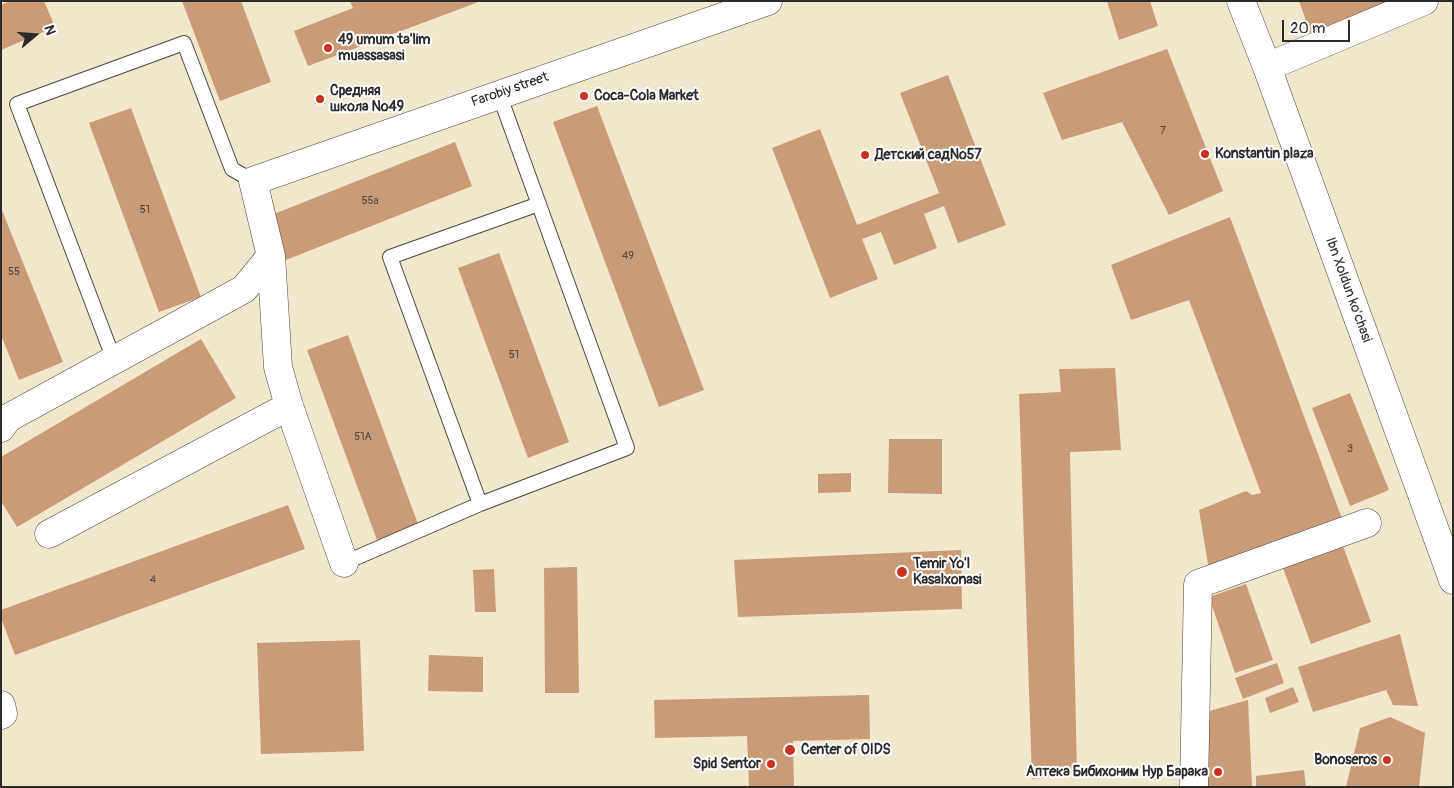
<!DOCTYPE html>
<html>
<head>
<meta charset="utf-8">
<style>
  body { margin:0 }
  #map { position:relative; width:1454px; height:788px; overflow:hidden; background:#f0e7cd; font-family:Pangolin,sans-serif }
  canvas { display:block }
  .frame { position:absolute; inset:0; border:2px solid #2b2b2b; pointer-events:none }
  .north { position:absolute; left:10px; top:10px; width:50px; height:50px; -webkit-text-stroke:4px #fff; paint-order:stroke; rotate:72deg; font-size:14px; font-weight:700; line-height:20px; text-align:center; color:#2b2b2b }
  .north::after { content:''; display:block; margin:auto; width:18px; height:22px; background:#2b2b2b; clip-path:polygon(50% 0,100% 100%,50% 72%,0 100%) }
  .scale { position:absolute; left:1282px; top:20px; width:68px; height:22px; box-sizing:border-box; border:2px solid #2b2b2b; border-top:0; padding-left:6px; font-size:15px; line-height:18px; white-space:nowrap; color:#2b2b2b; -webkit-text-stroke:4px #fff; paint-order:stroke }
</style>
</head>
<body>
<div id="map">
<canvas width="1454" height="788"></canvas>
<div class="frame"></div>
<div class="north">N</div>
<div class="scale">20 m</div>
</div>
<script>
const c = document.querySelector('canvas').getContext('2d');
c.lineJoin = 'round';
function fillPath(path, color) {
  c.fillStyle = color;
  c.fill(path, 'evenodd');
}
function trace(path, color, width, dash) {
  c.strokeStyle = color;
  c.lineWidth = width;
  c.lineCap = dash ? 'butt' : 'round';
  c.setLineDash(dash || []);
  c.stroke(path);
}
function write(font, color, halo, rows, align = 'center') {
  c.font = font + ' Pangolin,sans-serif';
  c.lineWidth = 4;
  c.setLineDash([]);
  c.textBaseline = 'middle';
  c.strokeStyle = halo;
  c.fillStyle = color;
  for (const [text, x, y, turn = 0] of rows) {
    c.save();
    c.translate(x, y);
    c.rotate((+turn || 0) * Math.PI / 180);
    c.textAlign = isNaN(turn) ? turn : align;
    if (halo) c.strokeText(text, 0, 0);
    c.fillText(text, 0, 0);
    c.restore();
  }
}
const building = new Path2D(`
  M 10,1 L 44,1 L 55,27 L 1,50 L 1,5 Z
  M 182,1 L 241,1 L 271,82 L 220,101 Z
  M 350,1 L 481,1 L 308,66 L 294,31 L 353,8 Z
  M 1107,1 L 1150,1 L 1158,26 L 1119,40 Z
  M 1299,1 L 1418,1 L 1313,40 Z
  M 1167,49 L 1223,191 L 1169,215 L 1122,122 L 1062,140 L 1043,93 Z
  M 948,75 L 1006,225 L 958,243 L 944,206 L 924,214 L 937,248 L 894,265 L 881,232 L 862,239 L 878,279 L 830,298 L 772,148 L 820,129 L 857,225 L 939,193 L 900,93 Z
  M 597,106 L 704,390 L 659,407 L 553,122 Z
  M 131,108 L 201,297 L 159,312 L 89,123 Z
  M 455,142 L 472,186 L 286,260 L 269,216 Z
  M 1,208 L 63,362 L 19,380 L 1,335 Z
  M 1230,217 L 1344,524 L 1210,576 L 1199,510 L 1246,491 L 1252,495 L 1261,493 L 1189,300 L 1131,320 L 1111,265 Z
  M 499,253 L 569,442 L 528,458 L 458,268 Z
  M 348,335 L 418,524 L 377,540 L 307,350 Z
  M 201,339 L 236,398 L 17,527 L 1,501 L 1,457 Z
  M 1115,368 L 1121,450 L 1070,452 L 1077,774 L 1032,779 L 1019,394 L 1061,392 L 1059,369 Z
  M 1350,393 L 1389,490 L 1350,506 L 1312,408 Z
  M 889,439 L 942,439 L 942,494 L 888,493 Z
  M 851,473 L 851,492 L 818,493 L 818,474 Z
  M 288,505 L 305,549 L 15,655 L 1,618 L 1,610 Z
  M 1343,546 L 1371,622 L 1311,644 L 1283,568 Z
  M 961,550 L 962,609 L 738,617 L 734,560 Z
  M 577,567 L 579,693 L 545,693 L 544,568 Z
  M 494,569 L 496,612 L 475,612 L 473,570 Z
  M 1246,584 L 1273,660 L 1235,673 L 1209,597 Z
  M 1400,634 L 1418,706 L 1393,705 L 1386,690 L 1313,712 L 1298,667 Z
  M 360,640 L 364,751 L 261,754 L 257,643 Z
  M 429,655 L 483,657 L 483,692 L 428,691 Z
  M 1277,663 L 1284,683 L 1243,699 L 1235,678 Z
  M 1293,687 L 1299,702 L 1270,713 L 1265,698 Z
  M 869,695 L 870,739 L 793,741 L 794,787 L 749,787 L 747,736 L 655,738 L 654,700 Z
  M 1248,700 L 1252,787 L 1205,787 L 1202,713 Z
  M 1390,717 L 1425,733 L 1419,787 L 1346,787 L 1360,728 Z
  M 1304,770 L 1306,787 L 1256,787 L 1256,776 Z`);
const service = new Path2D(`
  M 114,360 L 17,104 L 184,43 L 232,169 L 253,181
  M 480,504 L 390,257 L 539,204
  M 344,563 L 480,504 L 627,448 L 499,94`);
const minor = new Path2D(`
  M 1241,1 L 1267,67 L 1453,580
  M 1267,67 L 1424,1
  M 271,256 L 278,367 L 289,406 L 344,563
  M 1,428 L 8,418 L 244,289 L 271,256 L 253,181 L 768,1
  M 49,534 L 289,406
  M 1,705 L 3,714 L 1,715
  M 1194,787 L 1198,584 L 1367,523`);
const markers = [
  [328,48,5,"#c8321e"],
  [584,96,5,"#c8321e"],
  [320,99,5,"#c8321e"],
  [1205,154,5,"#c8321e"],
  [865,155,5,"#c8321e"],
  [902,572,6,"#c8321e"],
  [790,750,6,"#c8321e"],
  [1387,760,5,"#c8321e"],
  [771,764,5,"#c8321e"],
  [1218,772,5,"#c8321e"]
];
const numberNames = [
  ["7",1163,131],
  ["55а",370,201],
  ["51",145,210],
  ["49",628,256],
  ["55",14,272],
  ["51",514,355],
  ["51A",363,437],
  ["3",1350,449],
  ["4",153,580]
];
const poiNames = [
  ["49 umum ta'lim",338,40],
  ["muassasasi",338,56],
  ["Средняя",330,91],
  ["школа №49",330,107],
  ["Coca-Cola Market",594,96],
  ["Konstantin plaza",1215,154],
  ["Детский сад№57",875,155],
  ["Temir Yo'l",913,564],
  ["Kasalxonasi",913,580],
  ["Center of OIDS",801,750],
  ["Bonoseros",1377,760,"right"],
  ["Spid Sentor",761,764,"right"],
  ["Аптека Бибихоним Нур Барака",1208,772,"right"]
];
const streetNames = [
  ["Farobiy street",510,90,-19],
  ["Ibn Xoldun ko'chasi",1348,290,70]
];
fillPath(building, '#ca9b77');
trace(service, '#494743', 16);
trace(minor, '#494743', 29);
trace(service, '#fff', 14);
trace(minor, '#fff', 28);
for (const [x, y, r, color] of markers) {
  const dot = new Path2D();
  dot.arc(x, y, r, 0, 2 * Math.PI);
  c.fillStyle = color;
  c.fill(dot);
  trace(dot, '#fff', 2);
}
write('11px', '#53473e', null, numberNames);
write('bold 14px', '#2b2b2b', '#fff', poiNames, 'left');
write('14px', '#2b2b2b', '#fff', streetNames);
</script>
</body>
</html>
